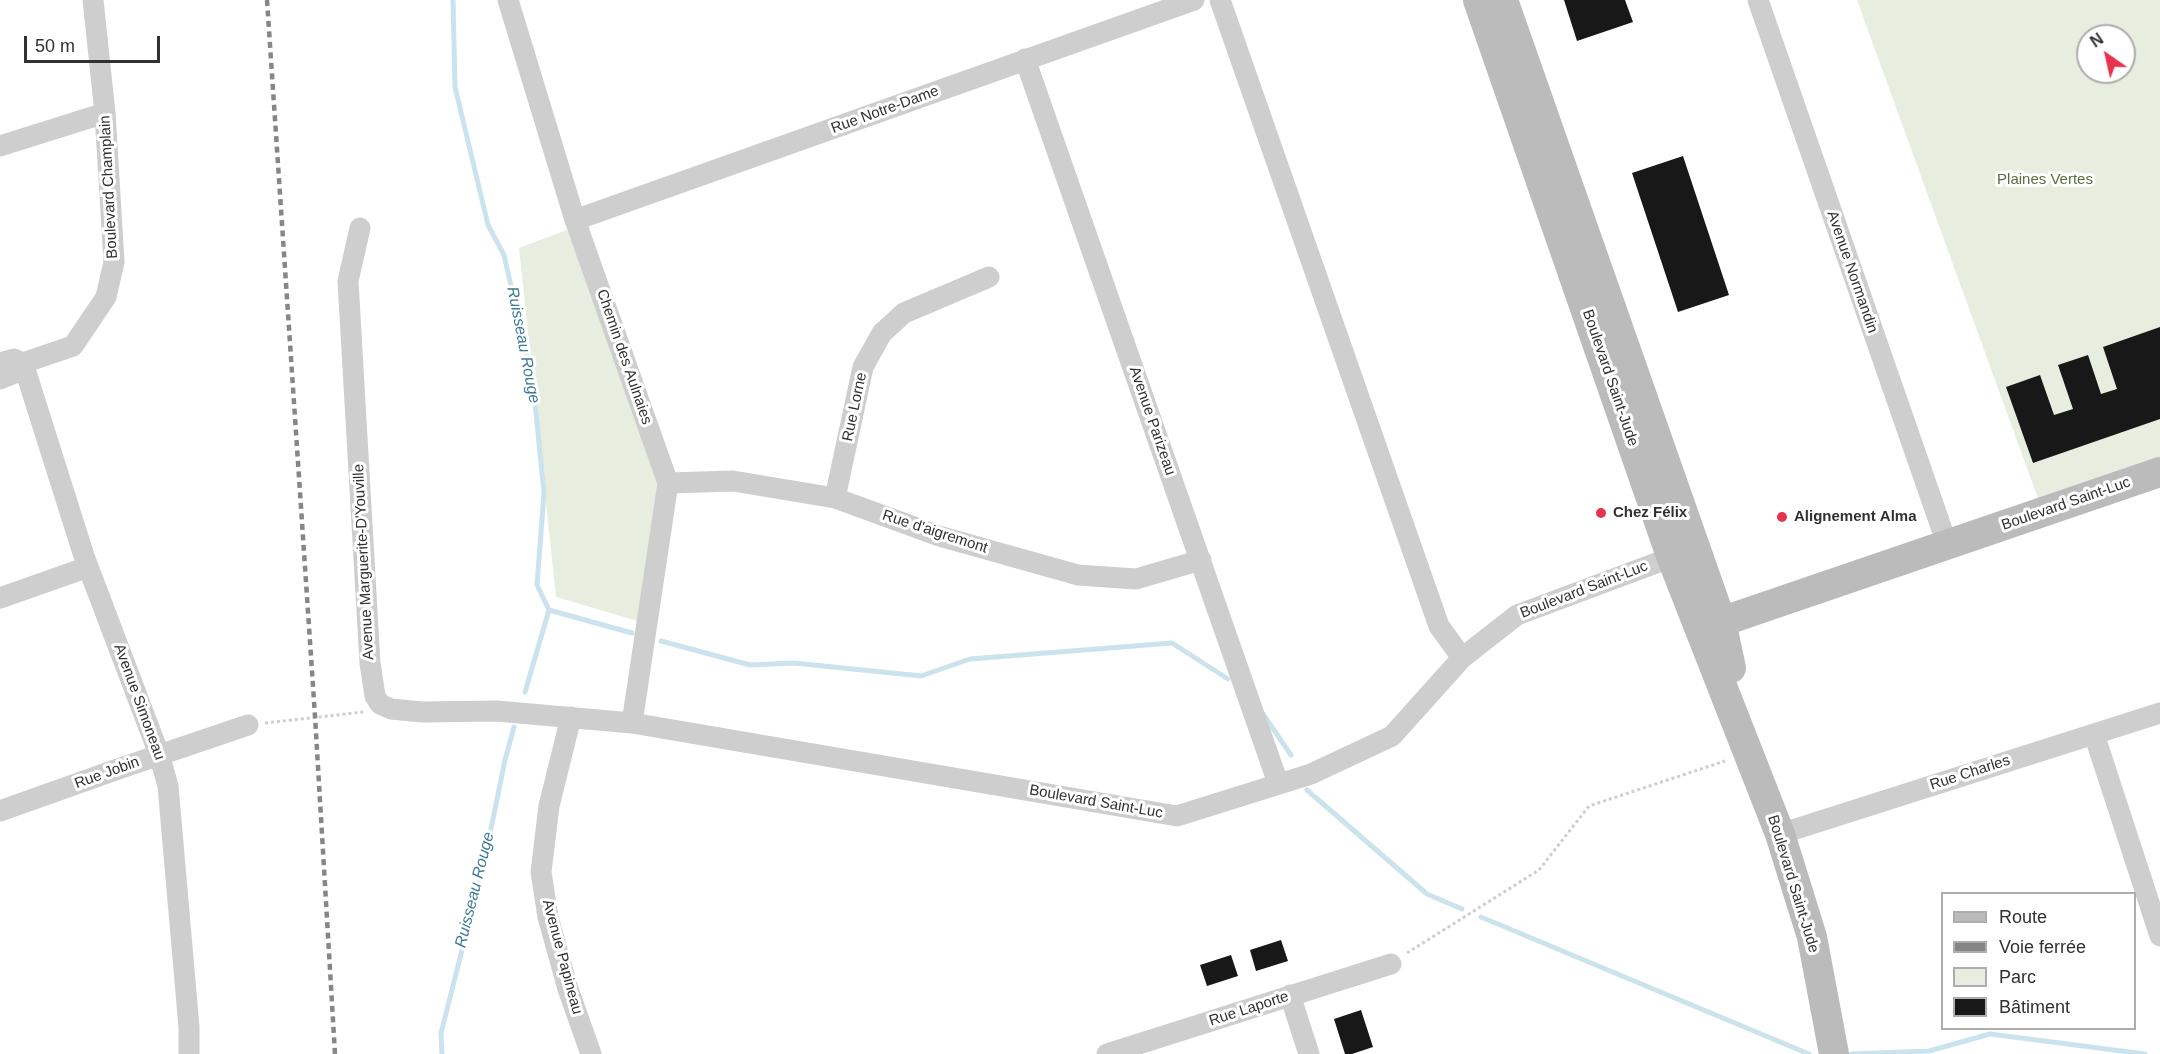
<!DOCTYPE html>
<html>
<head>
<meta charset="utf-8">
<style>
  body { margin:0 }
  #map { position:relative; width:2160px; height:1054px; overflow:hidden; background:#fff; font-family:Arial,sans-serif }
  canvas { display:block }
  .legend { position:absolute; left:1941px; top:892px; width:195px; height:138px; box-sizing:border-box; background:#fff; border:2px solid #adadad; margin:0; padding:8px 10px; list-style:none; font-size:18px; color:#313131 }
  .legend li { display:flex; align-items:center; gap:12px; height:30px }
  .legend b { width:30px; border:2px solid #adadad }
  .north { position:absolute; left:2076px; top:24px; width:60px; height:60px; box-sizing:border-box; background:#fff; border:2px solid #adadad; border-radius:50%; rotate:326deg; font-size:16px; font-weight:700; line-height:24px; text-align:center; color:#313131 }
  .north::after { content:''; display:block; margin:auto; width:21px; height:27px; background:#e8334f; clip-path:polygon(50% 0,100% 100%,50% 72%,0 100%) }
  .scale { position:absolute; left:24px; top:36px; width:136px; height:27px; box-sizing:border-box; border:3px solid #313131; border-top:0; padding-left:8px; font-size:18px; line-height:21px; white-space:nowrap; color:#313131; -webkit-text-stroke:4px #fff; paint-order:stroke }
</style>
</head>
<body>
<div id="map">
<canvas width="2160" height="1054"></canvas>
<ul class="legend">
<li><b style="height:8px;background:#bbb"></b>Route</li>
<li><b style="height:8px;background:#868686"></b>Voie ferrée</li>
<li><b style="height:16px;background:#e8eedf"></b>Parc</li>
<li><b style="height:16px;background:#181818"></b>Bâtiment</li>
</ul>
<div class="north">N</div>
<div class="scale">50 m</div>
</div>
<script>
const c = document.querySelector('canvas').getContext('2d');
c.lineJoin = 'round';
function fillPath(path, color) {
  c.fillStyle = color;
  c.fill(path, 'evenodd');
}
function trace(path, color, width, dash) {
  c.strokeStyle = color;
  c.lineWidth = width;
  c.lineCap = dash ? 'butt' : 'round';
  c.setLineDash(dash || []);
  c.stroke(path);
}
function write(font, color, halo, rows, align = 'center') {
  c.font = font + ' Arial,sans-serif';
  c.lineWidth = 6;
  c.setLineDash([]);
  c.textBaseline = 'middle';
  c.strokeStyle = halo;
  c.fillStyle = color;
  for (const [text, x, y, turn = 0] of rows) {
    c.save();
    c.translate(x, y);
    c.rotate((+turn || 0) * Math.PI / 180);
    c.textAlign = isNaN(turn) ? turn : align;
    if (halo) c.strokeText(text, 0, 0);
    c.fillText(text, 0, 0);
    c.restore();
  }
}
const green = new Path2D(`
  M 1857,0 L 2160,0 L 2160,464 L 2040,504 ZM 2088,36 L 2124,36 L 2124,72 L 2088,72 Z
  M 567,230 L 668,483 L 648,624 L 556,597 L 519,248 Z`);
const stream = new Path2D(`
  M 453,0 L 455,87 L 488,225 L 504,255 L 533,383 L 544,493 L 537,585 L 549,610 L 525,692
  M 549,610 L 632,633
  M 661,641 L 750,665 L 794,663 L 921,676 L 970,659 L 1172,643 L 1228,679
  M 1263,714 L 1291,755
  M 1307,790 L 1427,894 L 1462,909
  M 1481,917 L 1809,1054
  M 442,1054 L 441,1033 L 484,863 L 505,760 L 514,727
  M 1851,1054 L 1929,1051 L 1990,1034 L 2145,1054`);
const building = new Path2D(`
  M 1564,0 L 1625,0 L 1633,22 L 1577,41 Z
  M 1683,156 L 1729,295 L 1678,312 L 1632,173 Z
  M 2160,327 L 2160,419 L 2033,463 L 2006,387 L 2040,375 L 2054,415 L 2073,409 L 2058,365 L 2088,355 L 2101,394 L 2117,389 L 2103,347 Z
  M 1281,940 L 1288,961 L 1256,971 L 1250,950 Z
  M 1231,955 L 1238,976 L 1207,986 L 1200,965 Z
  M 1361,1010 L 1373,1047 L 1352,1054 L 1345,1054 L 1334,1019 Z`);
const path = new Path2D(`
  M 265,723 L 363,712
  M 1407,953 L 1539,870 L 1589,806 L 1725,761`);
const street = new Path2D(`
  M 508,0 L 575,220 L 668,483 L 632,723
  M 1220,0 L 1439,626 L 1462,658
  M 1758,0 L 1947,544
  M 1025,59 L 1278,783
  M 0,146 L 105,113
  M 575,220 L 1194,0
  M 360,228 L 348,281 L 370,663 L 375,696 L 380,704 L 391,709 L 422,712 L 497,711 L 632,723 L 1177,816 L 1311,774 L 1392,736 L 1462,658 L 1517,615 L 1683,553
  M 0,363 L 14,359 L 23,363
  M 23,363 L 84,556 L 159,754 L 168,786 L 189,1027 L 189,1054
  M 23,363 L 73,346 L 106,297 L 114,262 L 105,113 L 93,0
  M 0,379 L 17,372 L 23,363
  M 668,483 L 733,481 L 835,498 L 939,536 L 1078,575 L 1136,579 L 1201,560
  M 835,498 L 863,367 L 882,333 L 904,313 L 989,277
  M 0,598 L 88,567
  M 571,717 L 549,806 L 541,872 L 548,917 L 568,989 L 591,1054
  M 2094,734 L 2160,936
  M 0,811 L 118,769 L 248,725
  M 1780,834 L 2160,713
  M 1290,995 L 1309,1054
  M 1107,1054 L 1391,964`);
const secondary = new Path2D(`
  M 1478,0 L 1671,556 L 1780,834 L 1812,937 L 1834,1054
  M 1503,0 L 1721,621 L 1731,668
  M 1703,628 L 2160,472`);
const rail = new Path2D(`
  M 267,0 L 315,716 L 335,1054`);
const markers = [
  [1601,513,6,"#e8334f"],
  [1782,517,6,"#e8334f"]
];
const streetNames = [
  ["Rue Notre-Dame",885,110,-20],
  ["Boulevard Champlain",109,187,-93],
  ["Avenue Normandin",1852,272,71],
  ["Chemin des Aulnaies",624,357,71],
  ["Boulevard Saint-Jude",1610,378,71],
  ["Rue Lorne",855,407,-78],
  ["Avenue Parizeau",1152,421,71],
  ["Boulevard Saint-Luc",2066,504,-19],
  ["Rue d'aigremont",935,532,18],
  ["Avenue Marguerite-D'Youville",364,562,-93],
  ["Boulevard Saint-Luc",1584,590,-21],
  ["Avenue Simoneau",139,702,70],
  ["Rue Jobin",107,773,-20],
  ["Rue Charles",1970,773,-18],
  ["Boulevard Saint-Luc",1096,802,10],
  ["Boulevard Saint-Jude",1793,884,73],
  ["Avenue Papineau",562,957,75],
  ["Rue Laporte",1249,1009,-18]
];
const parkNames = [
  ["Plaines Vertes",2045,180]
];
const poiNames = [
  ["Chez Félix",1613,513],
  ["Alignement Alma",1794,517]
];
const waterNames = [
  ["Ruisseau Rouge",523,345,79],
  ["Ruisseau Rouge",475,890,-76]
];
fillPath(green, '#e8eedf');
trace(stream, '#cbe3ed', 5);
fillPath(building, '#181818');
trace(path, '#cecece', 3, [3, 3]);
trace(street, '#cecece', 21);
trace(secondary, '#bbb', 30);
trace(rail, '#868686', 4.5, [6, 4.5]);
for (const [x, y, r, color] of markers) {
  const dot = new Path2D();
  dot.arc(x, y, r, 0, 2 * Math.PI);
  c.fillStyle = color;
  c.fill(dot);
  trace(dot, '#fff', 2);
}
write('15px', '#313131', '#fff', streetNames);
write('15px', '#586e3d', '#fff', parkNames);
write('bold 15px', '#313131', '#fff', poiNames, 'left');
write('italic 16px', '#3d7a95', '#fff', waterNames);
</script>
</body>
</html>
